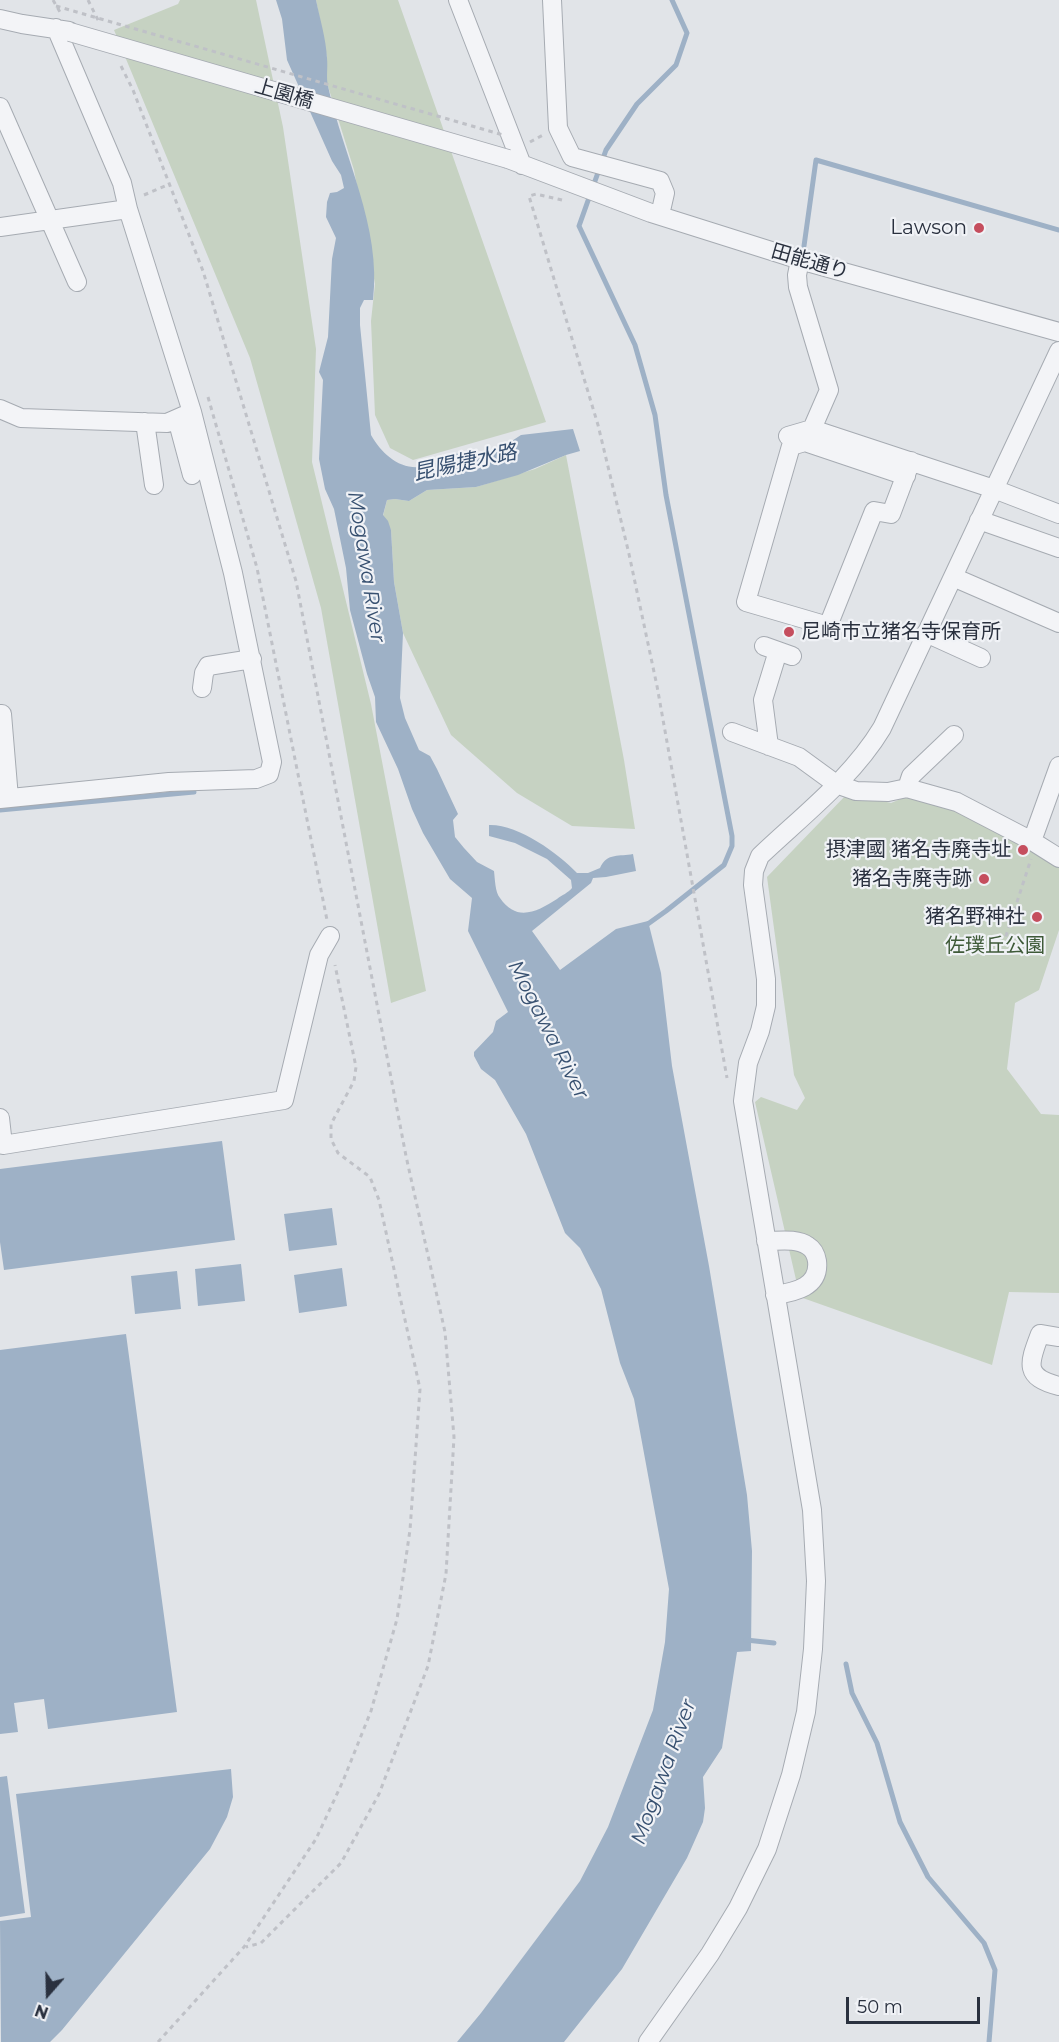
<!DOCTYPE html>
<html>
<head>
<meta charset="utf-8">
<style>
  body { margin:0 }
  #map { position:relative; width:1059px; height:2042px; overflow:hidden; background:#e1e4e8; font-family:Montserrat,sans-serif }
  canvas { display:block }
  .north { position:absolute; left:18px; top:1964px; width:60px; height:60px; -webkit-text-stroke:4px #f0f2f6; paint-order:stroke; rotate:200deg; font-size:16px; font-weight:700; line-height:24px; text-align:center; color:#2a313f }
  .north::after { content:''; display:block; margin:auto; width:21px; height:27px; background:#2a313f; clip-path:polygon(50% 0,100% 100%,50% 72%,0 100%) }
  .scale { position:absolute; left:846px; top:1997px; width:134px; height:27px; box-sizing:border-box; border:3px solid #2a313f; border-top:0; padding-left:8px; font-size:18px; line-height:21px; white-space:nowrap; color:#2a313f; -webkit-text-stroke:4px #f0f2f6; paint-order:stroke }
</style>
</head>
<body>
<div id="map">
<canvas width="1059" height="2042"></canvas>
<div class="north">N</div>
<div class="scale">50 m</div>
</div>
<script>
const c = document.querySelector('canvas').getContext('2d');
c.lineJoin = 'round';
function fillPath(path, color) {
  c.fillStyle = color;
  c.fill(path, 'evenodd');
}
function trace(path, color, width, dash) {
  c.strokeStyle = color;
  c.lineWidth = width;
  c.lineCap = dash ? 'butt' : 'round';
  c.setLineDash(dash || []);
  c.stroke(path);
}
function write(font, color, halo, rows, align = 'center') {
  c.font = font + ' Montserrat,"Noto Sans JP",sans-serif';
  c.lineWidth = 4.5;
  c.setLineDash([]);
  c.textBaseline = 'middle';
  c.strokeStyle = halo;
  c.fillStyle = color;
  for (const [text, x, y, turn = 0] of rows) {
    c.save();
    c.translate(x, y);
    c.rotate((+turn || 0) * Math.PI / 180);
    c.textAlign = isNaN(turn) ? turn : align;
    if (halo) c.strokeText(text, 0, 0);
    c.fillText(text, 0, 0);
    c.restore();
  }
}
const green = new Path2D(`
  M 180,0 L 256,0 L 283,127 L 316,349 L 312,462 L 371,704 L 426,991 L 391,1003 L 321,608 L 250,358 L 114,30 L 178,4 Z
  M 316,0 L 398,0 L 546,422 L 413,460 L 390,448 L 375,415 L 371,321 L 375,284 L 354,170 L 327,83 L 327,58 Z
  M 566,455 L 624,760 L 635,829 L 572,826 L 517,793 L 451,735 L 403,633 L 394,582 L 391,530 L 383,516 L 387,500 L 395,499 L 409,501 L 427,490 L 476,487 L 535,469 Z
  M 848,793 L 891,803 L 915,793 L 1019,840 L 1059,862 L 1059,930 L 1039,990 L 1015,1003 L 1007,1069 L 1041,1114 L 1059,1115 L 1059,1293 L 1009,1292 L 992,1365 L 800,1297 L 755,1102 L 761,1097 L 797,1110 L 805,1098 L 794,1075 L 767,877 Z`);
const water = new Path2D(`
  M 276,0 L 316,0 C 320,19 326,39 327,58 C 328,68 326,77 328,86 C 343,156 382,227 373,300 L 364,300 L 360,308 L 360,325 L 371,435 C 382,455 404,474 429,465 C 450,459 452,446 477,459 L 498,450 L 521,435 L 573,429 L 580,451 L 566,455 L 518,475 L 476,487 L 427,490 L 409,501 L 395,499 L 387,500 L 383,515 L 388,521 L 391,530 L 394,582 L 403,633 L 400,698 L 405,718 L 419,750 L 430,756 L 437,769 L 458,814 L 453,820 L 455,837 L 464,848 L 477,862 L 494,871 C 495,879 495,892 500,898 C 517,923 538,911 557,899 C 562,895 568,893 572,888 L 571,880 L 547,859 L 515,843 L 489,836 L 489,825 C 518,824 558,853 577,873 L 588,873 L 600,868 C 607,852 620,857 633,854 L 636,871 L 606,877 L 593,878 L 591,883 L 532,931 L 560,970 L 616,929 L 648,921 L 661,973 L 672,1066 L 709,1266 L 747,1495 L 752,1551 L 751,1651 L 737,1652 L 722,1748 L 703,1777 L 705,1808 L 703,1822 L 687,1858 L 622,1969 L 564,2042 L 457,2042 L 481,2013 L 580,1881 L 608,1827 L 653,1710 L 665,1642 L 669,1589 L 634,1399 L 620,1363 L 601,1289 L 580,1248 L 565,1233 L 526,1134 L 495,1080 L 481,1069 L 474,1056 L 474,1052 L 493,1032 L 496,1021 L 508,1012 L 468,931 L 472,898 L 450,879 L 423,833 L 412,809 L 398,769 L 376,722 L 375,697 L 367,674 L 350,610 L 346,568 L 334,509 L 325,489 L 319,459 L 323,380 L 319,372 L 328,337 L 332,259 L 336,238 L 326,217 L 327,202 L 330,193 L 337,192 L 344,188 L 341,175 L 332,161 L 287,60 L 282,19 Z
  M 222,1141 L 235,1240 L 4,1270 L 0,1242 L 0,1169 Z
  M 332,1208 L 337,1245 L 289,1251 L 284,1214 Z
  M 241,1264 L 245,1301 L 198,1306 L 195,1269 Z
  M 342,1268 L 347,1306 L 299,1313 L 294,1275 Z
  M 177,1271 L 181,1309 L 135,1314 L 131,1276 Z
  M 126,1334 L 177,1712 L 48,1729 L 44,1699 L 14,1703 L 18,1732 L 0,1734 L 0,1350 Z
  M 231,1769 L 233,1797 L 227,1817 L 210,1849 L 62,2030 L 50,2042 L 1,2042 L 0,1921 L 31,1917 L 16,1794 Z
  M 7,1776 L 25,1913 L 0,1917 L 0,1777 Z`);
const stream = new Path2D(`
  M 804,246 L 816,160 L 1059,230
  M 0,810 L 194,792
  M 645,926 L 666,911 L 724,865 L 732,846 L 732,836 L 666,495 L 655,415 L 635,345 L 579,226 L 606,150 L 637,104 L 676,65 L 687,33 L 672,0
  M 746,1640 L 774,1643
  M 846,1664 L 852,1693 L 877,1743 L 900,1822 L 928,1877 L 984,1943 L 995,1970 L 989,2042`);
const path = new Path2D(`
  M 53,0 L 60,12
  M 88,0 L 99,22
  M 121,66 L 133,90 L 203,271 L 296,581 L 406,1156 L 445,1332 L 454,1437 L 446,1574 L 428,1666 L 379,1794 L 341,1863 L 261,1943 L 246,1947
  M 530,142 L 543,135
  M 144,195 L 170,184
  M 562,200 L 536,194 L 529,196 L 598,425 L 629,554 L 657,686 L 727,1078
  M 208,397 L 257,568 L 327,920
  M 1003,945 L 1031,859
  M 158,2042 L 244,1947 L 316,1839 L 343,1781 L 371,1711 L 397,1619 L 410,1530 L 420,1389 L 379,1200 L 370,1177 L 338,1153 L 331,1139 L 331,1124 L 354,1081 L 356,1067 L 335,965`);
const minor = new Path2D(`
  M 458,0 L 522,165
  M 552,0 L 558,128 L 572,157 L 660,181 L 665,193 L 660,215
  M 0,19 L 22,24 L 69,31
  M 0,107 L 77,282
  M 508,159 L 651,213 L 800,260 L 1059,332
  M 0,227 L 128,209
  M 800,260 L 797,275 L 798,287 L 829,390 L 812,429
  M 0,409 L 21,418 L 167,423 L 192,412
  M 177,419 L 192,475
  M 145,422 L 154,485
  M 788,436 L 812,429 L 994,489 L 1059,514
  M 906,476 L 805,442 L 791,446 L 746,602 L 828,626 L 874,511 L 891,514 L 911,461
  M 979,520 L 1059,548
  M 953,577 L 1059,623
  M 926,633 L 981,658
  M 764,646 L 792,656
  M 202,688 L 204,673 L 208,666 L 252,659
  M 0,714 L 2,714 L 9,798
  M 732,732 L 799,757 L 836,784 L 856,791 L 888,792 L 907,788 L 957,802 L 1032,841 L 1059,858
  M 769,746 L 763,700 L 778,651
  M 907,788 L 911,776 L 954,735
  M 0,799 L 169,782 L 256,779 L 269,774 L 272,762 L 233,573 L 192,412 L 128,209 L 122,183 L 56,28
  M 1032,841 L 1059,766
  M 0,1118 L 3,1145 L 284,1100 L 319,955 L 330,936
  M 766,1241 C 779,1241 797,1238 808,1246 C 813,1249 816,1255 817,1261 C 820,1287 795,1292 775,1295
  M 1059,1337 L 1040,1334 C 1029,1363 1023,1377 1059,1386
  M 648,2042 L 710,1954 L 738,1908 L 767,1849 L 791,1775 L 806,1712 L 813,1649 L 816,1581 L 812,1510 L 743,1101 L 748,1063 L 760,1031 L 766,1006 L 766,979 L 753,885 L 754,871 L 760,856 C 802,816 852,778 882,728 L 1059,351`);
const pathBridge = new Path2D(`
  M 56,6 L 503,135`);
const minorBridge = new Path2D(`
  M 70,32 L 508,159`);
const markers = [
  [979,228,6,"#c54e5e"],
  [789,632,6,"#c54e5e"],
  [1023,850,6,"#c54e5e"],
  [984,879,6,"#c54e5e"],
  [1037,917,6,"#c54e5e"]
];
const streetNames = [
  ["上園橋",284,94,16],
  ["田能通り",810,262,16]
];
const poiNames = [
  ["Lawson",967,228],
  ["尼崎市立猪名寺保育所",801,632,"left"],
  ["摂津國 猪名寺廃寺址",1011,850],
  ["猪名寺廃寺跡",972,879],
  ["猪名野神社",1025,917]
];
const parkNames = [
  ["佐璞丘公園",995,946]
];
const waterNames = [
  ["昆陽捷水路",465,463,-12],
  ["Mogawa River",366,567,81],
  ["Mogawa River",548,1030,63],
  ["Mogawa River",664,1772,-70]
];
fillPath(green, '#c6d2c2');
fillPath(water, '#9eb1c6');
trace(stream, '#9eb1c6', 5);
trace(minor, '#a6abb2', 20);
trace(path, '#bfc1c7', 3, [4.5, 4.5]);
trace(minor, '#f3f4f7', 18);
trace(minorBridge, '#a6abb2', 20, []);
trace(pathBridge, '#bfc1c7', 3, [4.5, 4.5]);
trace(minorBridge, '#f3f4f7', 18);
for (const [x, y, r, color] of markers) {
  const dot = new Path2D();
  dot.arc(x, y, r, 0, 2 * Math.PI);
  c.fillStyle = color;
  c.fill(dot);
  trace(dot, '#f0f2f6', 2);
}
write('20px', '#2a313f', '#f0f2f6', streetNames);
write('20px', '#2a313f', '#f0f2f6', poiNames, 'right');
write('20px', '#3e5a38', '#f0f2f6', parkNames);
write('italic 21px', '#375070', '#f0f2f6', waterNames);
</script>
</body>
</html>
